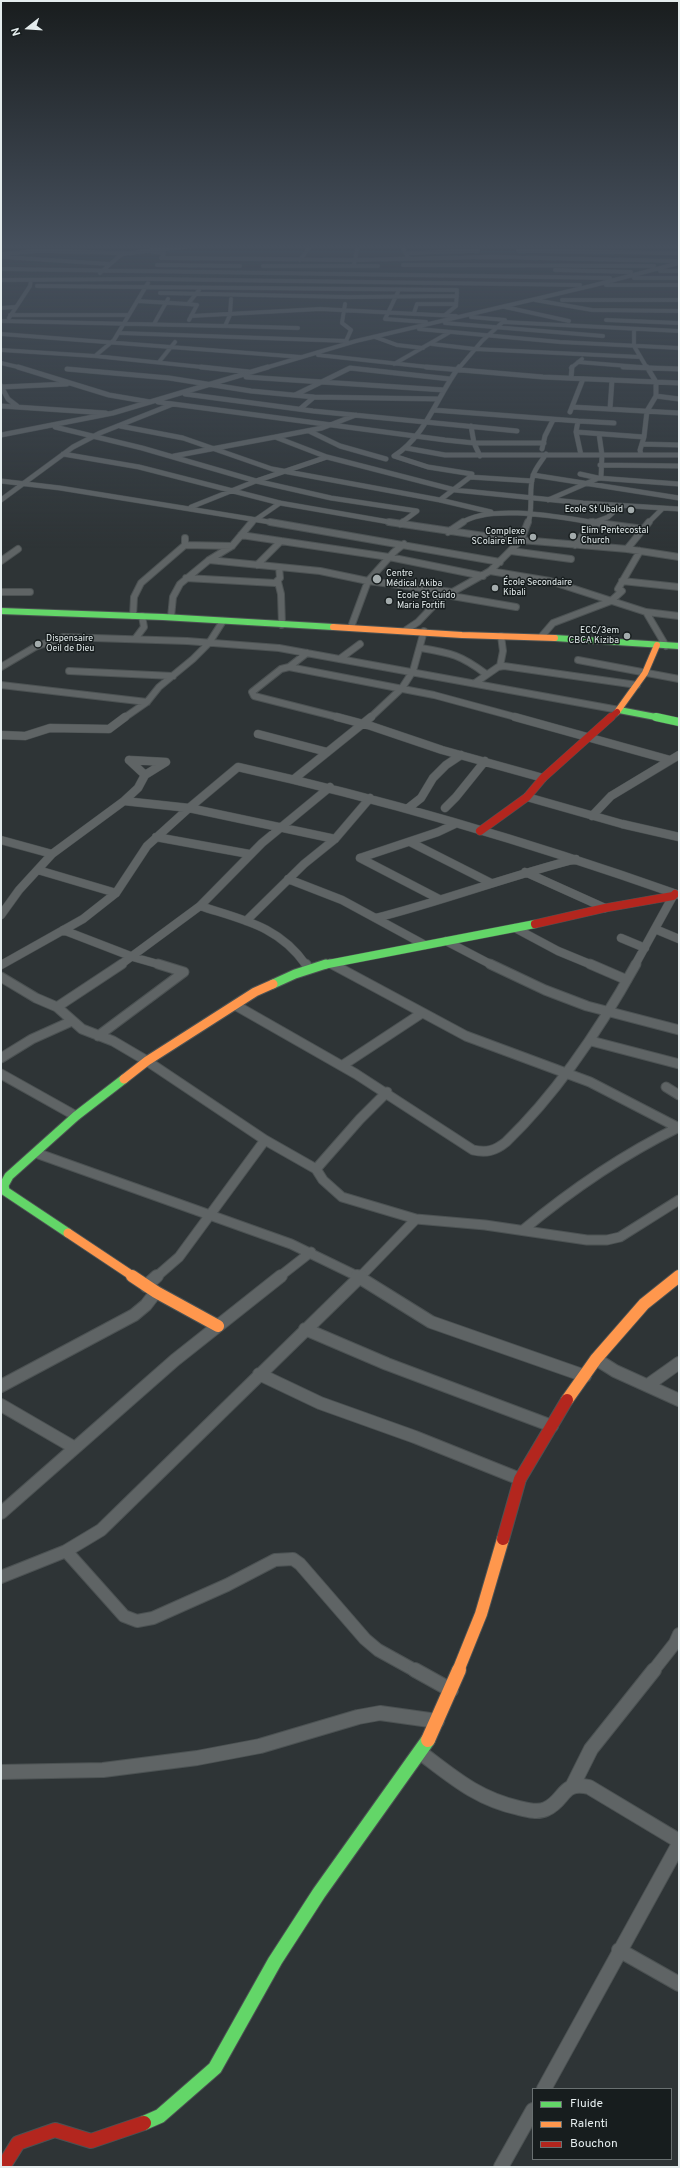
<!DOCTYPE html>
<html>
<head>
<meta charset="utf-8">
<style>
  body { margin:0 }
  #map { position:relative; width:680px; height:2168px; overflow:hidden; background:#2e3436; font-family:Overpass,sans-serif }
  canvas { display:block }
  .frame { position:absolute; inset:0; border:2px solid #e4eced; pointer-events:none }
  .legend { position:absolute; left:532px; top:2088px; width:140px; height:72px; box-sizing:border-box; background:#171d1e; border:1px solid #697071; margin:0; padding:5px 7px; list-style:none; font-size:12px; color:#e4eced }
  .legend li { display:flex; align-items:center; gap:8px; height:20px }
  .legend b { width:20px; border:1px solid #697071 }
  .north { position:absolute; left:8px; top:8px; width:40px; height:40px; -webkit-text-stroke:3px #171d1e; paint-order:stroke; rotate:253deg; font-size:11px; font-weight:700; line-height:16px; text-align:center; color:#e4eced }
  .north::after { content:''; display:block; margin:auto; width:14px; height:18px; background:#e4eced; clip-path:polygon(50% 0,100% 100%,50% 72%,0 100%) }
</style>
</head>
<body>
<div id="map">
<canvas width="680" height="2168"></canvas>
<div class="frame"></div>
<ul class="legend">
<li><b style="height:5px;background:#63d668"></b>Fluide</li>
<li><b style="height:5px;background:#ff974d"></b>Ralenti</li>
<li><b style="height:5px;background:#b3261e"></b>Bouchon</li>
</ul>
<div class="north">N</div>
</div>
<script>
const c = document.querySelector('canvas').getContext('2d');
c.lineJoin = 'round';
function trace(path, color, width, dash) {
  c.strokeStyle = color;
  c.lineWidth = width;
  c.lineCap = dash ? 'butt' : 'round';
  c.setLineDash(dash || []);
  c.stroke(path);
}
function write(font, color, halo, rows, align = 'center') {
  c.font = font + ' Overpass,sans-serif';
  c.lineWidth = 3;
  c.setLineDash([]);
  c.textBaseline = 'middle';
  c.strokeStyle = halo;
  c.fillStyle = color;
  for (const [text, x, y, turn = 0] of rows) {
    c.save();
    c.translate(x, y);
    c.rotate((+turn || 0) * Math.PI / 180);
    c.textAlign = isNaN(turn) ? turn : align;
    if (halo) c.strokeText(text, 0, 0);
    c.fillText(text, 0, 0);
    c.restore();
  }
}
const streetFar6 = new Path2D(`
  M 2,245 L 22,245
  M 151,245 L 152,252 L 164,253 L 162,258
  M 401,245 L 409,259
  M 427,245 L 528,245
  M 518,251 L 679,253
  M 408,253 L 478,251
  M 1,254 L 39,251 L 124,253
  M 3,257 L 109,264
  M 161,258 L 354,260 L 492,257 L 676,261
  M 300,260 L 311,245
  M 157,265 L 240,266
  M 354,265 L 358,245
  M 403,265 L 654,266
  M 263,266 L 378,266
  M 1,269 L 610,278
  M 555,270 L 631,272
  M 660,271 L 679,271
  M 100,273 L 122,254 L 200,245 L 231,245
  M 634,278 L 679,278
  M 1,280 L 150,279 L 580,285
  M 148,283 L 114,340 L 95,356 L 211,368
  M 606,285 L 679,285
  M 37,286 L 457,290
  M 398,292 L 385,319 L 426,322
  M 160,293 L 348,297 L 457,296
  M 535,300 L 592,310 L 679,311
  M 562,300 L 679,300
  M 137,301 L 188,304
  M 345,304 L 342,323 L 351,330 L 346,341
  M 505,307 L 569,321
  M 1,308 L 15,307
  M 414,313 L 417,304 L 456,304
  M 10,315 L 128,315
  M 445,315 L 456,306 L 457,292
  M 191,316 L 320,309 L 456,316
  M 9,318 L 30,286 L 31,280
  M 189,320 L 197,305 L 188,304 L 199,290
  M 606,320 L 679,323
  M 1,321 L 225,326 L 230,315 L 231,299
  M 503,322 L 679,331
  M 445,323 L 603,336
  M 154,324 L 168,299
  M 226,326 L 298,328
  M 419,329 L 560,342 L 679,348
  M 634,329 L 634,346 L 647,368
  M 120,333 L 347,341
  M 1,334 L 301,357
  M 375,337 L 397,345 L 423,348
  M 432,344 L 475,349 L 640,357
  M 1,350 L 95,356
  M 318,355 L 437,368
  M 159,362 L 175,342
  M 578,362 L 652,368
  M 1,363 L 22,368
  M 394,364 L 450,332
  M 265,368 L 356,341 L 595,285 L 679,263
  M 459,368 L 482,341 L 505,320 L 471,317
  M 571,368 L 582,359`);
const streetFar5 = new Path2D(`
  M 18,367 L 109,395 L 150,402
  M 201,367 L 249,372
  M 426,367 L 543,377 L 679,383
  M 459,367 C 437,396 426,436 394,456 L 428,467 L 472,474 L 470,477
  M 623,367 L 679,369
  M 67,369 L 169,378 L 251,391 L 314,397 L 300,409
  M 246,377 L 444,390
  M 571,378 L 572,367
  M 1,386 L 8,399 L 17,406
  M 1,387 L 67,384
  M 185,394 L 313,411 L 517,431
  M 295,395 L 350,368 L 450,379
  M 656,396 L 679,399
  M 314,397 L 439,399
  M 158,402 L 445,440 L 474,443 L 544,443
  M 1,406 L 106,413
  M 572,407 L 679,413
  M 610,409 L 612,380
  M 433,410 L 578,421 L 576,432 L 581,455
  M 570,412 L 583,379
  M 356,415 L 322,428 L 275,437 L 327,457 L 455,490 L 583,503 L 679,509
  M 578,421 L 614,423
  M 120,426 L 183,438 L 272,469 L 440,500 L 491,512
  M 471,426 L 474,443 L 480,456
  M 55,427 L 142,448 L 256,481 L 331,498 L 417,511 L 401,523
  M 309,431 L 340,446 L 386,459
  M 576,432 L 644,437
  M 1,435 L 113,413 L 268,367
  M 642,444 L 679,445
  M 406,448 L 445,455 L 679,455
  M 542,449 L 545,436 L 553,420
  M 63,454 L 139,467 L 280,503 L 395,523
  M 641,455 L 640,450 L 644,437 L 647,411 L 656,396 L 656,382 L 647,367
  M 174,456 L 275,437
  M 600,465 L 679,466
  M 580,474 L 598,478 L 679,484
  M 533,475 L 679,498
  M 1,481 L 60,488 L 276,523
  M 1,500 L 73,447 L 100,433 L 173,404
  M 440,500 L 470,477 L 532,481
  M 548,500 L 601,477 L 602,455 L 599,434
  M 191,507 L 256,481 L 327,457
  M 251,523 L 280,503
  M 461,523 C 491,503 563,518 598,523
  M 528,523 C 534,508 528,491 533,476 C 535,468 542,461 546,454
  M 592,523 L 608,517 L 620,506
  M 648,523 L 662,509`);
const streetFar4 = new Path2D(`
  M 270,522 L 500,562
  M 389,522 L 498,538 L 627,549 L 679,557
  M 591,522 L 644,529
  M 400,524 L 403,522
  M 448,532 L 463,522
  M 241,535 L 281,541 L 257,565
  M 281,541 L 389,557 L 483,576
  M 185,545 L 232,546
  M 575,545 L 593,522
  M 627,549 L 649,522
  M 511,551 L 571,559
  M 209,560 L 320,571 L 368,581 L 452,592
  M 1,561 L 18,549
  M 490,571 L 550,581 L 646,612 L 666,646
  M 186,578 L 275,583 L 280,578 L 279,567
  M 622,581 L 679,587
  M 278,582 L 281,594 L 282,625
  M 1,592 L 30,592
  M 446,595 L 516,607
  M 646,612 L 679,616
  M 133,616 L 134,597 L 141,583 L 185,545 L 185,538
  M 171,617 L 173,597 L 180,584 L 209,560 L 232,546 L 252,522
  M 351,627 L 368,581 L 394,552 L 404,544
  M 406,630 L 418,622 L 440,599 L 490,571 L 521,540 L 528,522
  M 541,637 L 553,623 L 611,601 L 622,591 L 618,589 L 640,551
  M 135,639 L 144,627 L 142,616
  M 421,648 C 451,653 461,655 486,674
  M 307,653 L 289,667 L 434,695 L 519,718
  M 341,658 L 360,644
  M 578,660 L 679,679
  M 500,666 L 503,651 L 501,636
  M 1,667 L 35,647 L 63,637 L 187,641 L 279,648 L 619,710
  M 289,667 L 281,669 L 252,692 L 254,696 L 341,718
  M 69,671 L 173,676
  M 475,683 L 498,667 L 504,666 L 637,685
  M 1,685 L 147,702
  M 124,718 L 147,702 L 159,687 L 193,659 L 209,643 L 223,621
  M 370,718 L 402,688 L 413,671 L 424,631`);
const streetFar3 = new Path2D(`
  M 337,717 L 371,726 L 442,750 L 543,778
  M 515,717 L 670,760
  M 258,734 L 327,752
  M 1,735 L 25,736 L 50,728 L 109,729 L 125,717
  M 129,760 L 145,775
  M 294,779 L 371,717
  M 527,797 L 622,824 L 679,837
  M 124,801 L 138,788 L 145,775 L 166,762 L 129,760
  M 445,808 L 456,797 L 485,761
  M 407,809 L 421,798 L 433,778 L 446,765 L 461,755
  M 592,816 L 611,796 L 679,755
  M 156,837 L 249,854
  M 1,840 L 52,854
  M 410,842 L 491,883
  M 360,858 L 438,832 L 455,824
  M 360,858 L 439,899
  M 38,870 L 116,893
  M 525,872 L 605,908
  M 288,879 L 342,900 L 425,945
  M 200,906 L 262,843 L 330,787
  M 1,915 L 19,890 L 52,854 L 124,801 L 189,808 L 238,767 C 388,800 535,844 679,895
  M 376,918 C 443,901 509,876 576,859
  M 246,921 L 304,864 L 335,839 L 370,798
  M 515,928 L 558,951 L 592,965
  M 655,929 L 679,939
  M 63,930 L 133,957 L 161,965
  M 621,938 L 645,948
  M 446,941 L 492,965
  M 330,963 L 334,965
  M 1,965 L 83,919 L 116,893 L 147,846 L 189,808 L 335,839
  M 120,965 L 200,906 C 243,920 279,926 306,965
  M 635,965 L 673,896`);
const streetFar2 = new Path2D(`
  M 306,964 L 309,969
  M 332,964 L 466,1036 L 590,1082 L 679,1128
  M 490,964 L 545,990 L 587,1006 L 679,1030
  M 590,964 L 627,980
  M 1,977 L 36,998 L 57,1007 L 82,1029 L 113,1041 L 147,1061 L 265,1140 L 316,1169 L 323,1180 L 342,1197 L 416,1219 L 485,1225 L 587,1240 L 607,1240 L 620,1237 L 679,1200
  M 235,1005 L 356,1074 L 473,1150 C 486,1153 495,1151 506,1142 C 559,1091 600,1029 636,964
  M 57,1007 L 122,964
  M 98,1036 L 184,972 L 158,964
  M 591,1041 L 679,1064
  M 1,1058 L 32,1039 L 72,1021
  M 343,1065 L 422,1013
  M 1,1074 L 76,1116
  M 666,1087 L 679,1095
  M 36,1153 L 291,1244 L 359,1277
  M 316,1169 L 360,1119 L 387,1092
  M 523,1230 C 571,1190 622,1155 679,1127
  M 156,1277 L 179,1257 L 265,1140
  M 279,1277 L 311,1252
  M 360,1277 L 416,1219`);
const streetFar1 = new Path2D(`
  M 357,1276 L 431,1322 L 585,1376
  M 146,1286 L 157,1276
  M 305,1329 L 387,1364 L 552,1426
  M 596,1359 L 615,1371 L 679,1400
  M 259,1374 L 320,1403 L 415,1437 L 520,1479
  M 648,1385 L 679,1363
  M 1,1386 L 134,1315 L 146,1305 L 156,1292
  M 1,1405 L 75,1448
  M 1,1513 L 175,1360 L 281,1276
  M 66,1551 L 124,1616 L 137,1621 L 153,1618 L 227,1585 L 275,1560 L 293,1559 L 300,1564 L 365,1639 L 378,1650 L 416,1671
  M 1,1577 L 66,1551 L 101,1530 L 361,1276
  M 653,1671 L 675,1643 L 679,1634`);
const street = new Path2D(`
  M 415,1670 L 451,1690
  M 421,1753 C 454,1778 478,1799 519,1808 C 527,1810 538,1813 546,1809 C 566,1800 561,1781 589,1787 L 679,1841
  M 1,1772 L 103,1770 L 197,1758 L 260,1746 L 358,1717 L 380,1713 L 437,1721
  M 573,1785 L 591,1749 L 654,1670
  M 619,1950 L 679,1984
  M 544,2089 L 679,1844
  M 501,2167 L 533,2110`);
const fastFar3 = new Path2D(`
  M 1,611 L 163,617 L 333,627
  M 555,638 L 679,646
  M 619,710 L 661,718`);
const fastFar2 = new Path2D(`
  M 656,717 L 679,722
  M 323,965 L 535,924`);
const fastFar1 = new Path2D(`
  M 273,984 L 295,974 L 326,964
  M 68,1233 L 5,1191 L 4,1185 L 9,1176 L 76,1116 L 124,1079`);
const fast = new Path2D(`
  M 144,2123 L 160,2116 L 215,2068 L 275,1961 L 319,1893 L 428,1740`);
const slowFar3 = new Path2D(`
  M 333,627 L 462,635 L 555,638
  M 617,712 L 645,673 L 657,645`);
const slowFar2 = new Path2D(`
  M 124,1079 L 147,1061 L 255,992 L 273,984
  M 68,1233 L 134,1277
  M 678,1277 L 679,1276`);
const slowFar1 = new Path2D(`
  M 132,1276 L 156,1292 L 218,1326
  M 567,1400 L 596,1359 L 644,1304 L 679,1276
  M 458,1671 L 481,1614 L 503,1539`);
const slow = new Path2D(`
  M 428,1740 L 459,1670`);
const jamFar3 = new Path2D(`
  M 610,718 L 617,712`);
const jamFar2 = new Path2D(`
  M 480,831 L 527,797 L 543,778 L 611,717
  M 535,924 L 605,908 L 673,896 L 675,894`);
const jamFar1 = new Path2D(`
  M 503,1539 L 520,1479 L 567,1400`);
const jam = new Path2D(`
  M 3,2167 L 18,2143 L 55,2130 L 91,2141 L 144,2123`);
const markers = [
  [631,510,4,"#a4acad"],
  [573,536,4,"#a4acad"],
  [533,537,4,"#a4acad"],
  [377,579,5,"#a4acad"],
  [495,588,4,"#a4acad"],
  [389,601,4,"#a4acad"],
  [627,636,4,"#a4acad"],
  [38,644,4,"#a4acad"]
];
const farPoinames = [
  ["Ecole St Ubald",623,510,"right"],
  ["Elim Pentecostal",581,531],
  ["Church",581,541],
  ["Complexe",525,532,"right"],
  ["SColaire Elim",525,542,"right"],
  ["Centre",386,574],
  ["Médical Akiba",386,584],
  ["École Secondaire",503,583],
  ["Kibali",503,593],
  ["Ecole St Guido",397,596],
  ["Maria Fortifi",397,606],
  ["ECC/3em",619,631,"right"],
  ["CBCA Kiziba",619,641,"right"],
  ["Dispensaire",46,639],
  ["Oeil de Dieu",46,649]
];
trace(streetFar6, '#4c5253', 4.5);
trace(streetFar5, '#4c5253', 5.5);
trace(streetFar4, '#4c5253', 8);
trace(streetFar3, '#4c5253', 9);
trace(streetFar2, '#4c5253', 11);
trace(streetFar1, '#4c5253', 14);
trace(street, '#4c5253', 16);
trace(fastFar3, '#4c5253', 8);
trace(fastFar2, '#4c5253', 9);
trace(fastFar1, '#4c5253', 11);
trace(fast, '#4c5253', 16);
trace(slowFar3, '#4c5253', 8);
trace(slowFar2, '#4c5253', 11);
trace(slowFar1, '#4c5253', 14);
trace(slow, '#4c5253', 16);
trace(jamFar3, '#4c5253', 8);
trace(jamFar2, '#4c5253', 9);
trace(jamFar1, '#4c5253', 14);
trace(jam, '#4c5253', 16);
trace(streetFar6, '#5f6465', 3.5);
trace(streetFar5, '#5f6465', 4.5);
trace(streetFar4, '#5f6465', 6);
trace(streetFar3, '#5f6465', 8);
trace(streetFar2, '#5f6465', 9);
trace(streetFar1, '#5f6465', 12);
trace(street, '#5f6465', 14);
trace(fastFar3, '#63d668', 6);
trace(fastFar2, '#63d668', 8);
trace(fastFar1, '#63d668', 9);
trace(fast, '#63d668', 14);
trace(slowFar3, '#ff974d', 6);
trace(slowFar2, '#ff974d', 9);
trace(slowFar1, '#ff974d', 12);
trace(slow, '#ff974d', 14);
trace(jamFar3, '#b3261e', 6);
trace(jamFar2, '#b3261e', 8);
trace(jamFar1, '#b3261e', 12);
trace(jam, '#b3261e', 14);
const sky = c.createLinearGradient(0, 0, 0, 549);
sky.addColorStop(0, '#191d1e');
sky.addColorStop(0.45, '#46505d');
sky.addColorStop(1, '#46505d00');
c.fillStyle = sky;
c.fillRect(0, 0, 680, 549);
for (const [x, y, r, color] of markers) {
  const dot = new Path2D();
  dot.arc(x, y, r, 0, 2 * Math.PI);
  c.fillStyle = color;
  c.fill(dot);
  trace(dot, '#171d1e', 1.5);
}
write('9px', '#e4eced', '#171d1e', farPoinames, 'left');
</script>
</body>
</html>
